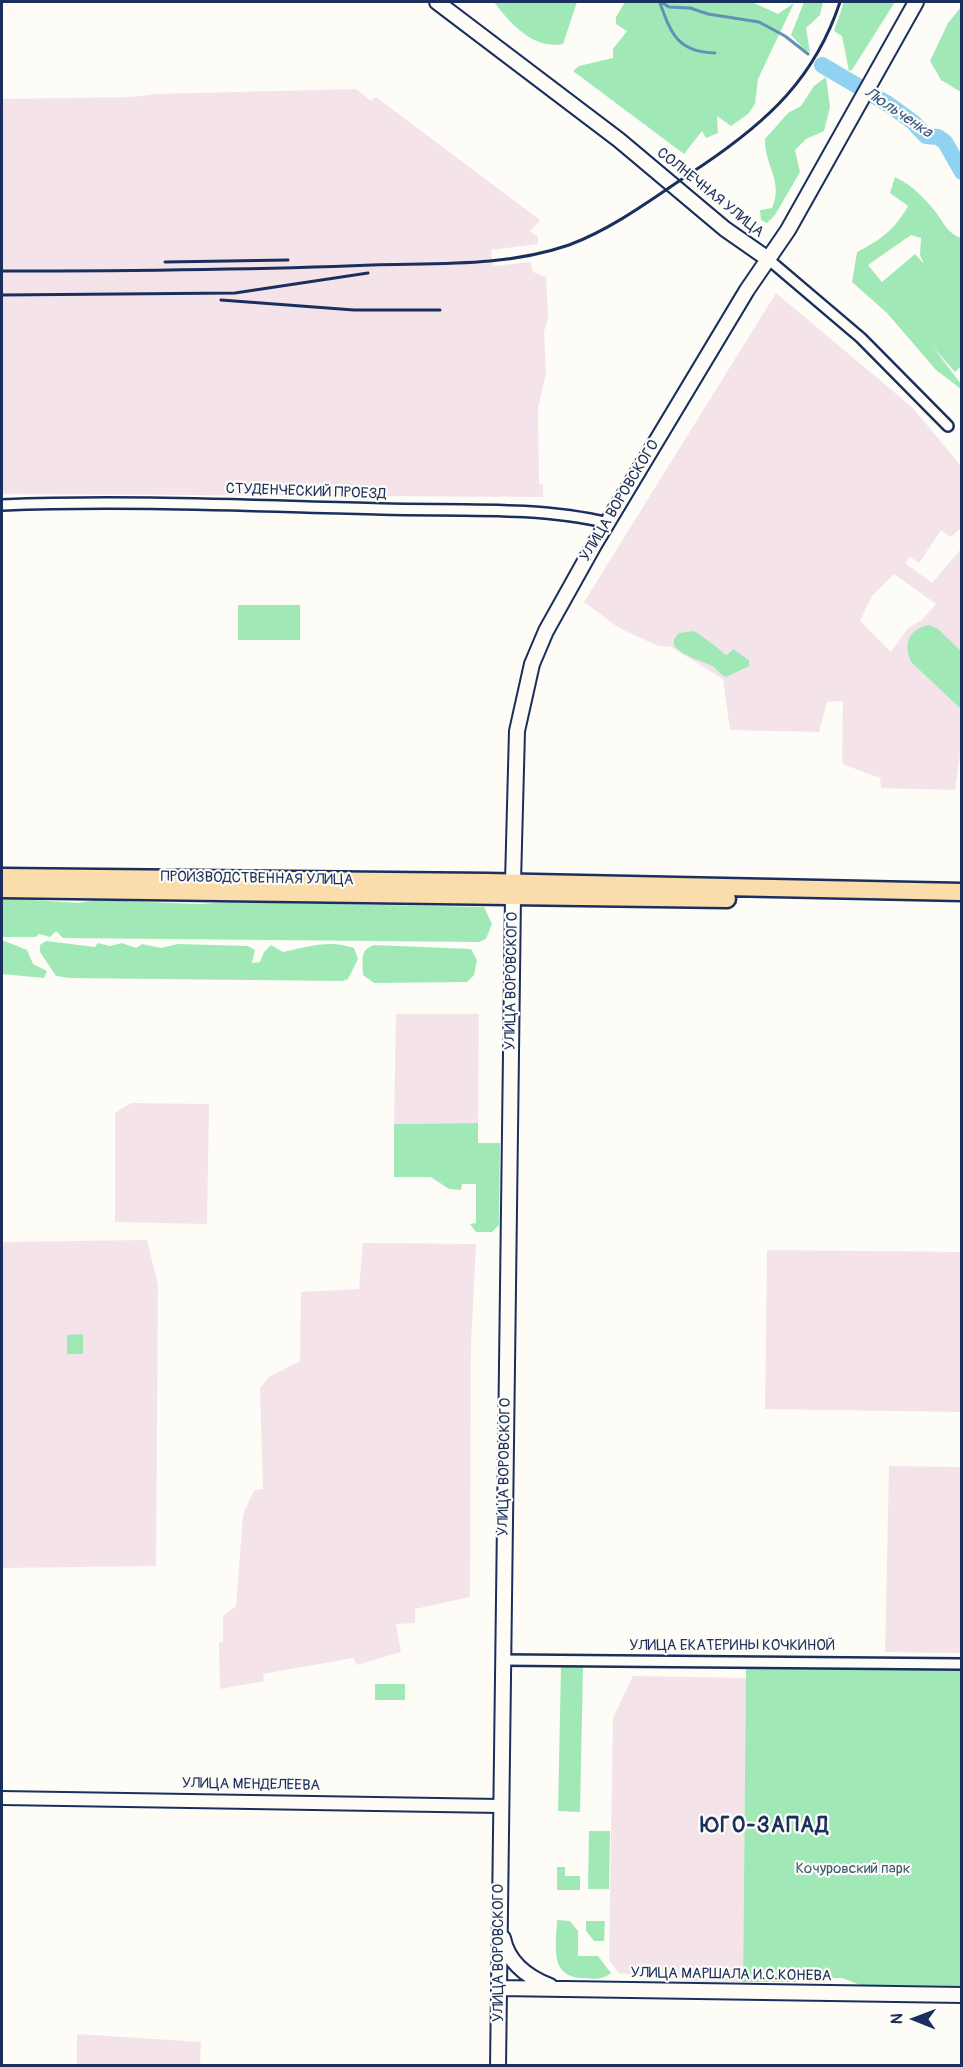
<!DOCTYPE html>
<html>
<head>
<meta charset="utf-8">
<style>
  body { margin:0 }
  #map { position:relative; width:963px; height:2067px; overflow:hidden; background:#fdfcf7; font-family:Pangolin,sans-serif }
  canvas { display:block }
  .frame { position:absolute; inset:0; border:3px solid #1b2f5e; pointer-events:none }
  .north { position:absolute; left:885px; top:1989px; width:60px; height:60px; -webkit-text-stroke:4px #fdfcf7; paint-order:stroke; rotate:271deg; font-size:16px; font-weight:700; line-height:24px; text-align:center; color:#1b2f5e }
  .north::after { content:''; display:block; margin:auto; width:21px; height:27px; background:#1b2f5e; clip-path:polygon(50% 0,100% 100%,50% 72%,0 100%) }
</style>
</head>
<body>
<div id="map">
<canvas width="963" height="2067"></canvas>
<div class="frame"></div>
<div class="north">N</div>
</div>
<script>
const c = document.querySelector('canvas').getContext('2d');
c.lineJoin = 'round';
function fillPath(path, color) {
  c.fillStyle = color;
  c.fill(path, 'evenodd');
}
function trace(path, color, width, dash) {
  c.strokeStyle = color;
  c.lineWidth = width;
  c.lineCap = dash ? 'butt' : 'round';
  c.setLineDash(dash || []);
  c.stroke(path);
}
function write(font, color, halo, rows, align = 'center') {
  c.font = font + ' Pangolin,sans-serif';
  c.lineWidth = 4.5;
  c.setLineDash([]);
  c.textBaseline = 'middle';
  c.strokeStyle = halo;
  c.fillStyle = color;
  for (const [text, x, y, turn = 0] of rows) {
    c.save();
    c.translate(x, y);
    c.rotate((+turn || 0) * Math.PI / 180);
    c.textAlign = isNaN(turn) ? turn : align;
    if (halo) c.strokeText(text, 0, 0);
    c.fillText(text, 0, 0);
    c.restore();
  }
}
const built = new Path2D(`
  M 356,89 L 371,101 L 376,97 L 540,220 L 530,231 L 538,237 L 538,244 L 491,250 L 493,266 L 531,262 L 533,272 L 546,277 L 548,319 L 544,332 L 546,374 L 538,408 L 539,483 L 543,484 L 543,497 L 2,494 L 2,99 L 131,97 L 157,94 Z
  M 776,293 L 913,408 L 961,466 L 961,528 L 951,537 L 941,530 L 919,563 L 910,557 L 905,563 L 932,583 L 961,549 L 962,741 L 955,790 L 881,788 L 880,778 L 845,765 L 842,762 L 843,701 L 827,702 L 819,732 L 730,730 L 723,679 L 671,647 L 658,646 L 619,628 L 584,602 ZM 894,574 L 936,604 L 922,620 L 908,628 L 891,652 L 860,621 L 872,596 Z
  M 396,1014 L 479,1014 L 478,1123 L 394,1124 Z
  M 131,1103 L 209,1104 L 207,1224 L 115,1222 L 115,1113 Z
  M 147,1240 L 158,1285 L 156,1566 L 2,1568 L 2,1245 L 4,1242 Z
  M 363,1243 L 476,1244 L 471,1344 L 470,1597 L 415,1609 L 415,1623 L 396,1624 L 401,1652 L 357,1665 L 353,1658 L 263,1674 L 264,1681 L 220,1689 L 219,1643 L 223,1641 L 223,1616 L 236,1606 L 243,1515 L 254,1490 L 263,1489 L 260,1388 L 269,1377 L 300,1361 L 301,1292 L 359,1289 Z
  M 767,1250 L 961,1252 L 961,1412 L 765,1409 Z
  M 889,1466 L 961,1467 L 961,1653 L 885,1652 Z
  M 633,1676 L 746,1678 L 743,1982 L 697,1982 L 619,1973 L 609,1960 L 613,1718 Z
  M 77,2034 L 201,2042 L 200,2065 L 77,2065 Z`);
const green = new Path2D(`
  M 494,2 L 577,2 L 563,44 C 533,50 510,23 494,2 Z
  M 625,2 L 752,2 L 778,14 L 794,3 L 758,79 L 755,104 L 748,114 L 731,126 L 717,116 L 718,133 L 706,138 L 702,131 L 684,154 L 573,71 L 579,66 L 613,58 L 613,49 L 627,31 L 616,24 L 616,17 Z
  M 804,2 L 823,2 L 820,15 L 806,28 L 810,52 L 805,50 L 791,35 Z
  M 844,2 L 895,2 L 852,70 L 849,71 L 842,36 L 834,31 Z
  M 961,7 L 962,7 L 961,92 L 941,80 L 930,61 L 948,23 Z
  M 826,77 L 830,107 L 824,131 L 806,139 L 795,150 L 800,172 L 775,215 L 767,223 L 761,220 L 760,210 L 772,208 C 784,181 764,165 765,139 L 788,113 L 801,106 L 814,86 Z
  M 895,177 C 912,185 923,197 935,211 C 944,223 947,233 961,238 L 961,366 L 955,372 L 933,347 L 961,384 L 961,389 L 936,370 L 887,313 L 852,282 L 857,252 C 881,240 895,229 908,206 L 890,193 ZM 911,235 L 921,238 L 920,255 L 924,264 L 915,254 L 882,282 L 868,265 Z
  M 238,605 L 300,605 L 300,640 L 238,640 Z
  M 929,625 L 938,629 L 961,651 L 961,709 L 911,662 C 903,643 909,629 929,625 Z
  M 694,631 C 699,634 723,651 724,654 L 727,655 L 733,649 L 749,660 L 749,666 L 726,677 C 719,674 716,667 710,665 C 697,659 685,657 674,646 L 674,639 L 679,633 Z
  M 2,898 L 79,903 L 95,900 L 200,904 L 231,902 L 484,907 L 492,924 L 486,939 L 479,942 L 63,938 L 56,931 L 50,937 L 39,934 L 36,937 L 2,937 Z
  M 2,940 L 27,950 L 33,964 L 47,971 L 44,978 L 2,974 Z
  M 46,941 L 95,947 L 98,943 L 110,946 L 122,943 L 136,948 L 142,944 L 161,948 L 178,944 L 248,946 L 255,950 L 252,963 L 260,962 L 264,952 L 271,945 L 283,952 C 306,947 331,939 354,948 L 358,959 L 348,979 L 342,981 L 69,978 L 56,976 L 40,952 L 40,945 Z
  M 374,945 L 471,949 L 477,960 L 474,975 L 467,982 L 374,983 L 363,975 C 363,961 359,950 374,945 Z
  M 478,1123 L 478,1143 L 500,1143 L 499,1225 L 492,1232 L 476,1232 L 470,1224 L 476,1223 L 476,1184 L 462,1184 L 461,1190 L 449,1189 L 431,1177 L 394,1177 L 394,1124 Z
  M 83,1334 L 83,1354 L 67,1354 L 67,1335 Z
  M 561,1666 L 583,1666 L 580,1812 L 558,1811 Z
  M 746,1668 L 961,1669 L 961,1987 L 863,1986 L 842,1978 L 800,1978 L 795,1982 L 743,1982 Z
  M 375,1684 L 405,1684 L 405,1700 L 375,1700 Z
  M 589,1831 L 610,1831 L 609,1889 L 588,1889 Z
  M 557,1867 L 565,1867 L 565,1876 L 580,1876 L 580,1890 L 557,1890 Z
  M 557,1920 L 570,1921 L 578,1931 L 578,1956 L 598,1956 L 611,1973 C 602,1980 595,1979 584,1978 C 549,1978 556,1946 557,1920 Z
  M 586,1921 L 605,1921 L 604,1941 L 594,1941 L 586,1931 Z`);
const stream = new Path2D(`
  M 661,2 L 669,7 L 690,8 L 708,14 L 759,22 L 785,36 L 808,54
  M 660,3 C 671,33 677,52 715,53`);
const river = new Path2D(`
  M 822,65 L 888,104 L 913,122 L 926,136 L 938,137 L 945,142 L 962,172`);
const minor = new Path2D(`
  M 768,259 L 861,338 L 948,426
  M 2,505 C 128,500 255,506 382,509 C 454,511 539,506 608,523
  M 502,1660 L 962,1664`);
const tertiary = new Path2D(`
  M 2,1798 L 500,1806`);
const secondary = new Path2D(`
  M 437,2 L 619,140 L 725,229 L 768,259
  M 513,882 L 517,731 L 532,664 L 546,631 L 594,545 L 747,290 L 788,230 L 916,2
  M 503,1938 C 508,1963 527,1977 550,1986
  M 499,1988 L 962,1995
  M 498,2066 L 513,897`);
const trunk = new Path2D(`
  M 2,877 L 487,882 L 962,892
  M 2,889 L 727,899`);
const rail = new Path2D(`
  M 165,262 L 288,260
  M 2,271 C 125,271 248,270 372,265 C 438,263 505,267 569,245 C 617,227 660,193 703,165 C 768,121 815,78 840,2
  M 2,295 L 235,293 L 368,273
  M 221,300 L 354,310 L 440,310`);
const streetNames = [
  ["СОЛНЕЧНАЯ УЛИЦА",710,193,39],
  ["СТУДЕНЧЕСКИЙ ПРОЕЗД",306,492,2],
  ["УЛИЦА ВОРОВСКОГО",620,501,-59],
  ["ПРОИЗВОДСТВЕННАЯ УЛИЦА",257,879,1],
  ["УЛИЦА ВОРОВСКОГО",512,981,-89],
  ["УЛИЦА ВОРОВСКОГО",505,1467,-89],
  ["УЛИЦА ЕКАТЕРИНЫ КОЧКИНОЙ",732,1646],
  ["УЛИЦА МЕНДЕЛЕЕВА",251,1785,1],
  ["УЛИЦА ВОРОВСКОГО",499,1953,-90],
  ["УЛИЦА МАРШАЛА И.С.КОНЕВА",731,1975,1]
];
const parkNames = [
  ["Кочуровский парк",853,1869]
];
const waterNames = [
  ["Люльченка",898,113,34]
];
const districtNames = [
  ["ЮГО-ЗАПАД",765,1827]
];
fillPath(built, '#f4e4ea');
fillPath(green, '#a0e9b7');
trace(stream, '#6191b6', 3);
trace(river, '#8fd2f1', 16);
trace(minor, '#1b2f5e', 14);
trace(tertiary, '#1b2f5e', 16);
trace(secondary, '#1b2f5e', 18);
trace(trunk, '#1b2f5e', 21);
trace(minor, '#fdfcf7', 9);
trace(tertiary, '#fdfcf7', 12);
trace(secondary, '#fdfcf7', 14);
trace(trunk, '#faddab', 16);
trace(rail, '#1b2f5e', 3);
write('15px', '#1b2f5e', '#fdfcf7', streetNames);
write('15px', '#3c5e74', '#fdfcf7', parkNames);
write('italic 16px', '#385883', '#fdfcf7', waterNames);
c.letterSpacing = '1.5px';
write('bold 21px', '#1b2f5e', '#fdfcf7', districtNames);
c.letterSpacing = '0px';
</script>
</body>
</html>
